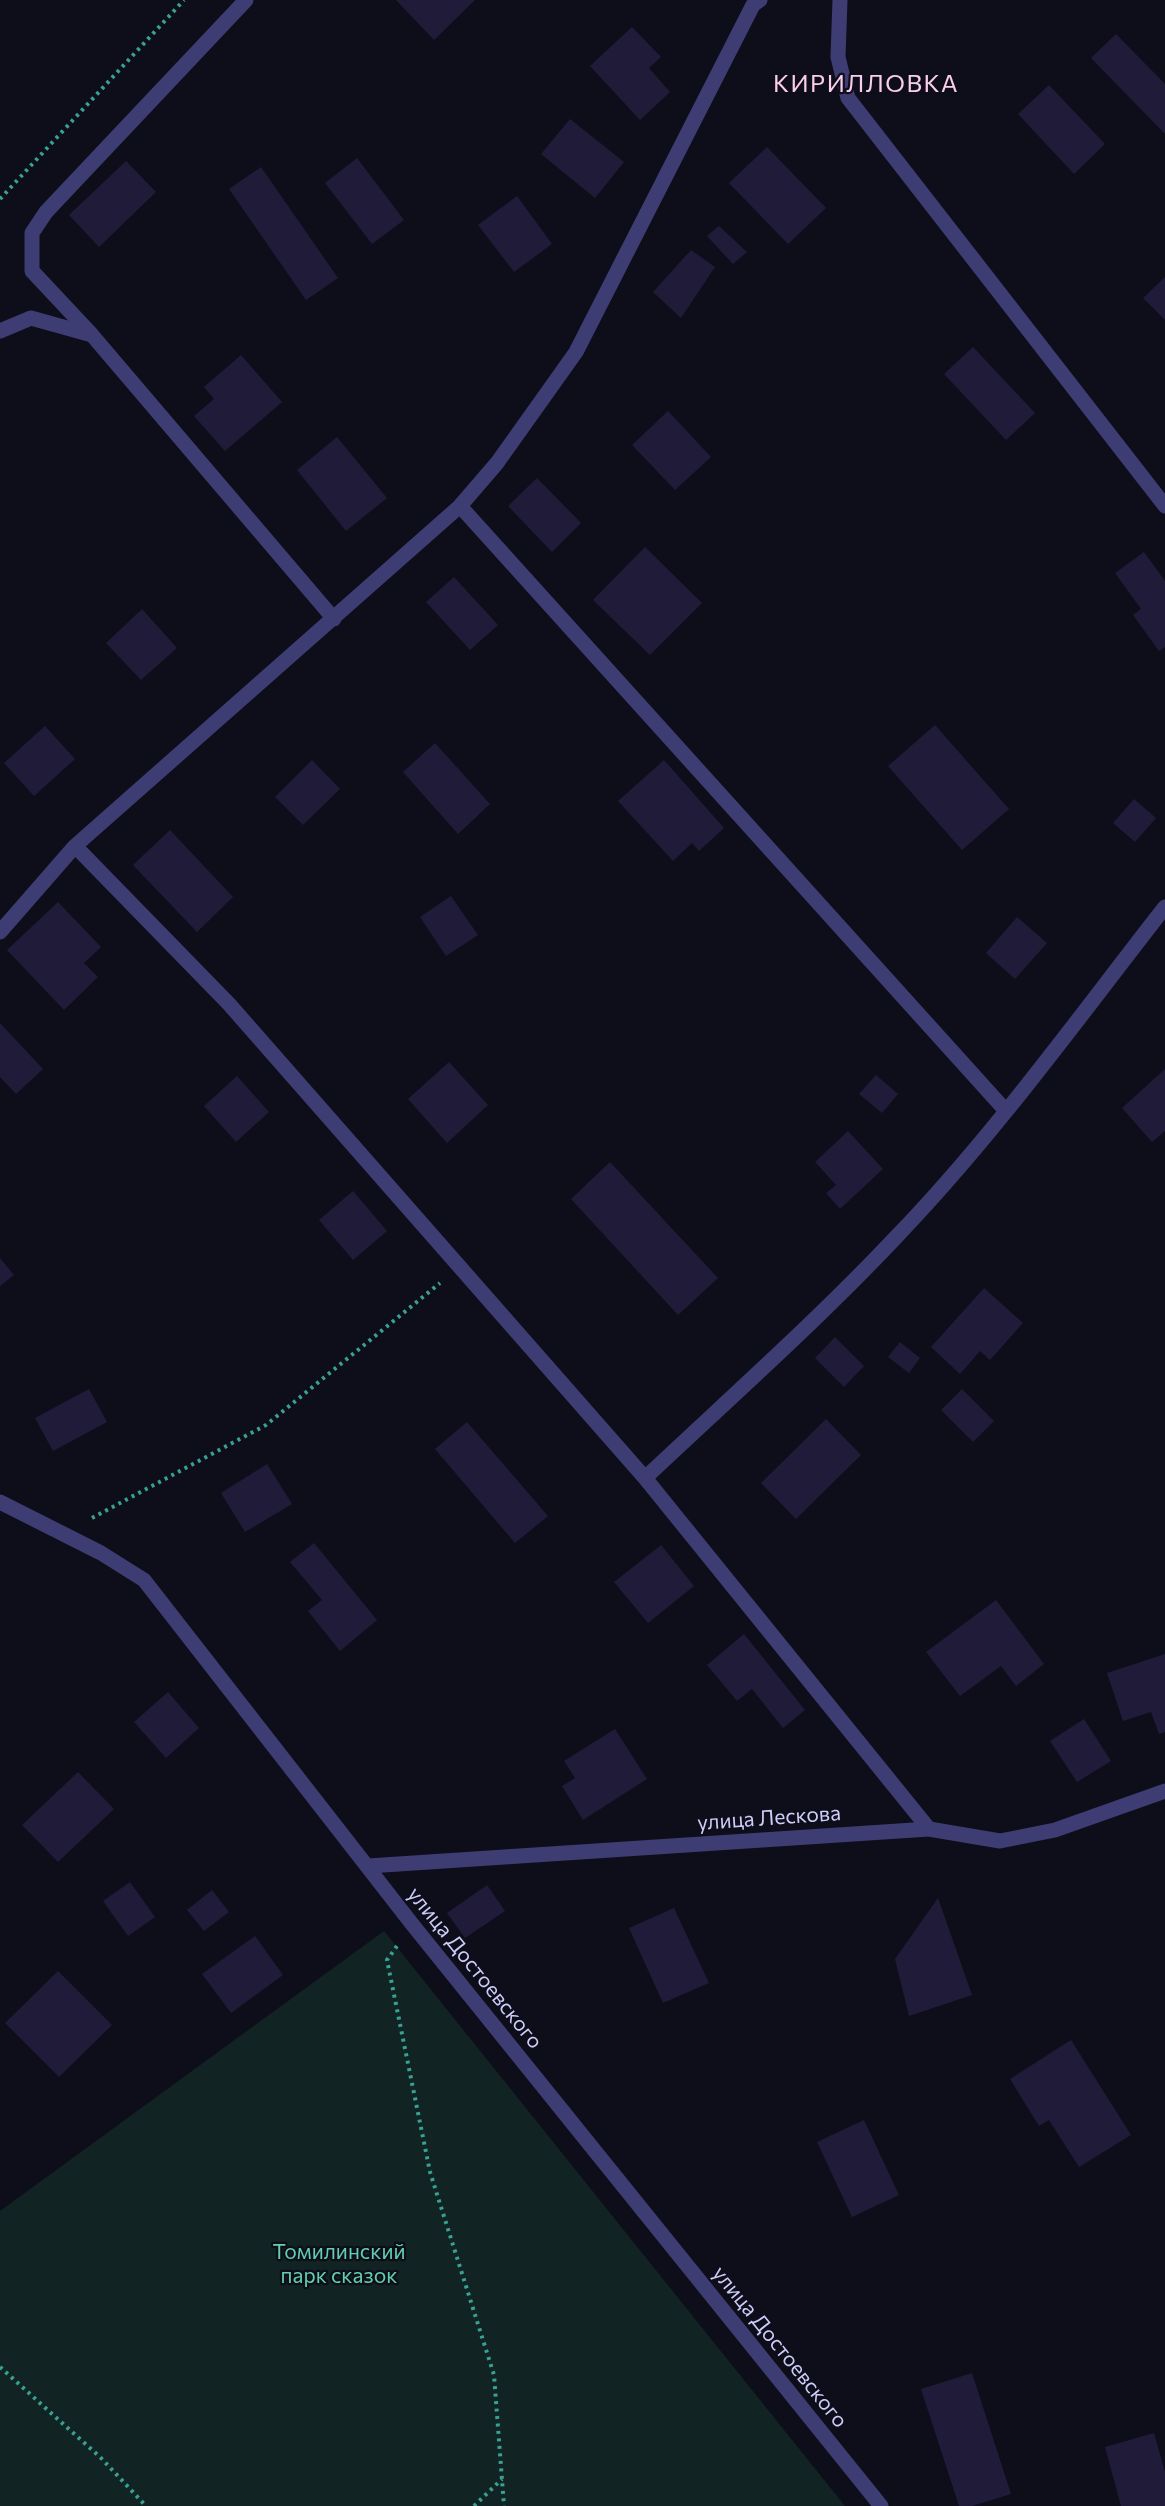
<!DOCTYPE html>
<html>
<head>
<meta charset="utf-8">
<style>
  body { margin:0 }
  canvas { display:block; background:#0e0d1a }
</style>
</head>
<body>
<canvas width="1165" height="2506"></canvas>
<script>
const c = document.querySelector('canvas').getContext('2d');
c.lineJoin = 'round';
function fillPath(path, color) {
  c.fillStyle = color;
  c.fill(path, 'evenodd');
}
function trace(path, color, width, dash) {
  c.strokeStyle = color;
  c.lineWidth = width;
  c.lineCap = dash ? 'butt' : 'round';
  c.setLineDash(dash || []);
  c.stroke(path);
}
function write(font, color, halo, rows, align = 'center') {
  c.font = font + ' Commissioner,sans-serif';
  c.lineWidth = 4.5;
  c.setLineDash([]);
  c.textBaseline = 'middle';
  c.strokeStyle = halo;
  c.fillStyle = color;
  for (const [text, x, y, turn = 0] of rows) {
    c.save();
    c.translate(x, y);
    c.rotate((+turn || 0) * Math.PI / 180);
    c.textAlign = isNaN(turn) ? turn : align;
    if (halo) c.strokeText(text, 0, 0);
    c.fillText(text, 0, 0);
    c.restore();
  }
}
const green = new Path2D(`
  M 384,1931 L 845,2506 L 0,2506 L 0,2211 Z`);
const building = new Path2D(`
  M 396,0 L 475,0 L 434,40 Z
  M 632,27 L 661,57 L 649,68 L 670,92 L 640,120 L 590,66 Z
  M 1116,34 L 1165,84 L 1165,134 L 1091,58 Z
  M 1049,85 L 1105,144 L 1074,174 L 1018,114 Z
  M 570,119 L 624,162 L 595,198 L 541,154 Z
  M 767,147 L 826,208 L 788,244 L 729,183 Z
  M 357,158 L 404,220 L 372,244 L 325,183 Z
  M 126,161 L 156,192 L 99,247 L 69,215 Z
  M 261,167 L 338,278 L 306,300 L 229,189 Z
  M 517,196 L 552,244 L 514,272 L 478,225 Z
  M 719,226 L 747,252 L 733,264 L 707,236 Z
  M 691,250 L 715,267 L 681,318 L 653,292 Z
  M 1165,277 L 1165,320 L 1143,298 Z
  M 973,347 L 1035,413 L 1006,440 L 944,374 Z
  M 241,355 L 282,402 L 225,451 L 194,416 L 214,399 L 204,387 Z
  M 668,411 L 711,457 L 675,490 L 632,445 Z
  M 337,437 L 387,498 L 346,531 L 297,470 Z
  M 537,478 L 581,523 L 552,552 L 508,506 Z
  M 645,547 L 702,603 L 650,655 L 593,600 Z
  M 1144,552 L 1165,581 L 1165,647 L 1159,651 L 1133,615 L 1141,609 L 1115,573 Z
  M 454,577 L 498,625 L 470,650 L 426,602 Z
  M 142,609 L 177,648 L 141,680 L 106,643 Z
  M 935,725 L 1009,809 L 962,850 L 888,766 Z
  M 45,726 L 75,759 L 34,796 L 4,763 Z
  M 435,743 L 490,804 L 458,834 L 403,772 Z
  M 312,760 L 340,789 L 303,825 L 275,797 Z
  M 664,760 L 724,828 L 699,851 L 692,843 L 673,861 L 618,801 Z
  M 1134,799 L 1156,818 L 1135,842 L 1113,823 Z
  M 170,830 L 233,897 L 197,932 L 133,865 Z
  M 451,896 L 478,935 L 446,956 L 420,917 Z
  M 58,902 L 101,947 L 84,963 L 98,977 L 64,1010 L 7,950 Z
  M 1017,917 L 1047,943 L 1015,979 L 986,953 Z
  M 0,1023 L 43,1069 L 16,1094 L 0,1077 Z
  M 449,1062 L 488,1105 L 447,1143 L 408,1099 Z
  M 1165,1069 L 1165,1131 L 1152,1142 L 1122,1108 Z
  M 876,1075 L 898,1094 L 882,1113 L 859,1094 Z
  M 237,1076 L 269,1112 L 236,1142 L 204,1106 Z
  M 848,1131 L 883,1169 L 840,1209 L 826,1193 L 836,1185 L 815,1162 Z
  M 610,1162 L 718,1278 L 678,1315 L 571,1199 Z
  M 353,1191 L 387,1231 L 353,1260 L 319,1220 Z
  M 0,1258 L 14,1275 L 0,1286 Z
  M 984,1288 L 1023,1323 L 990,1360 L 980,1351 L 960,1374 L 931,1347 Z
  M 835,1337 L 864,1366 L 844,1387 L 815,1358 Z
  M 900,1342 L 920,1358 L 909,1373 L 888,1357 Z
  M 89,1389 L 107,1422 L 53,1451 L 35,1418 Z
  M 962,1389 L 994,1421 L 973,1442 L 941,1410 Z
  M 826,1419 L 861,1455 L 796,1519 L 761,1483 Z
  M 467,1422 L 548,1516 L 515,1543 L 435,1449 Z
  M 267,1464 L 292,1504 L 245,1532 L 221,1493 Z
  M 314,1543 L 377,1620 L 340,1651 L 308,1611 L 322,1600 L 290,1562 Z
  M 661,1545 L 694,1586 L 648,1623 L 614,1582 Z
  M 996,1600 L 1044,1664 L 1016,1686 L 1001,1666 L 960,1696 L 926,1652 Z
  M 744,1634 L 805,1710 L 783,1728 L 752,1689 L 737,1701 L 707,1665 Z
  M 1165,1654 L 1165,1732 L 1159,1734 L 1151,1712 L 1123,1721 L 1107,1673 Z
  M 168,1692 L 199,1728 L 166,1758 L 134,1722 Z
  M 1084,1719 L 1111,1761 L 1077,1782 L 1050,1741 Z
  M 615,1729 L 647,1779 L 583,1820 L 562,1786 L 575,1778 L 564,1761 Z
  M 78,1772 L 114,1809 L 58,1862 L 22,1825 Z
  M 130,1882 L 155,1917 L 128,1936 L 103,1901 Z
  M 487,1885 L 505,1911 L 465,1938 L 447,1913 Z
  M 212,1890 L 229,1912 L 204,1931 L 187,1910 Z
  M 938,1898 L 972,1995 L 909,2016 L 895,1959 Z
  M 674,1908 L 709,1983 L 663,2003 L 629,1928 Z
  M 255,1936 L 283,1975 L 231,2013 L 202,1974 Z
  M 58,1971 L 112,2025 L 59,2077 L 5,2023 Z
  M 1071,2040 L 1131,2135 L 1079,2167 L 1049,2120 L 1039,2126 L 1010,2079 Z
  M 864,2120 L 899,2195 L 852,2217 L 817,2142 Z
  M 972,2373 L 1011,2494 L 972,2506 L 959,2506 L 921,2389 Z
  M 1154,2433 L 1165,2472 L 1165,2506 L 1121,2506 L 1105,2447 Z`);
const path = new Path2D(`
  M 0,199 L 184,0
  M 92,1518 L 266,1425 L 440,1283
  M 397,1946 L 387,1960 L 430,2172 L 494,2375 L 504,2506
  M 0,2367 L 101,2458 L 146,2506
  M 474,2506 L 502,2479`);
const lane = new Path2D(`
  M 246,0 L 46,212 L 32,233 L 32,271 L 92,335 L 334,619
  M 0,331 L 31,318 L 92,335
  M 460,506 L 1006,1111`);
const street = new Path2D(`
  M 760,0 L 753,5 L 576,352 L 497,463 L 460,506 L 75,846 L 229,1004 L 645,1478 L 929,1829
  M 840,0 L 838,57 L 848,98 L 1165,506
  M 0,932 L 75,846
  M 645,1478 C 730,1398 818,1320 898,1235 C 995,1134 1078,1018 1165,907
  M 0,1502 L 101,1553 L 144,1580 L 412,1924 L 881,2506
  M 368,1866 L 929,1829 L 1000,1841 L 1055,1830 L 1165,1791`);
const streetNames = [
  ["улица Лескова",769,1818,-4],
  ["улица Достоевского",475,1968,51],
  ["улица Достоевского",780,2347,51]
];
const parkNames = [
  ["Томилинский",339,2252],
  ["парк сказок",339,2276]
];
const quarterNames = [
  ["КИРИЛЛОВКА",866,84]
];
fillPath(green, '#112322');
fillPath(building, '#1f1b39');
trace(path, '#39a094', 4, [3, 4.5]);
trace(lane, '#3d3d74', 15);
trace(street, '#3d3d74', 15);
write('21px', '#ceccf9', '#0e0d1a', streetNames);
write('21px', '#61d0ae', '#0e0d1a', parkNames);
c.letterSpacing = '1.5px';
write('24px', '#f9cdec', '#0e0d1a', quarterNames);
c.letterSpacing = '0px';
</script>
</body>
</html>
